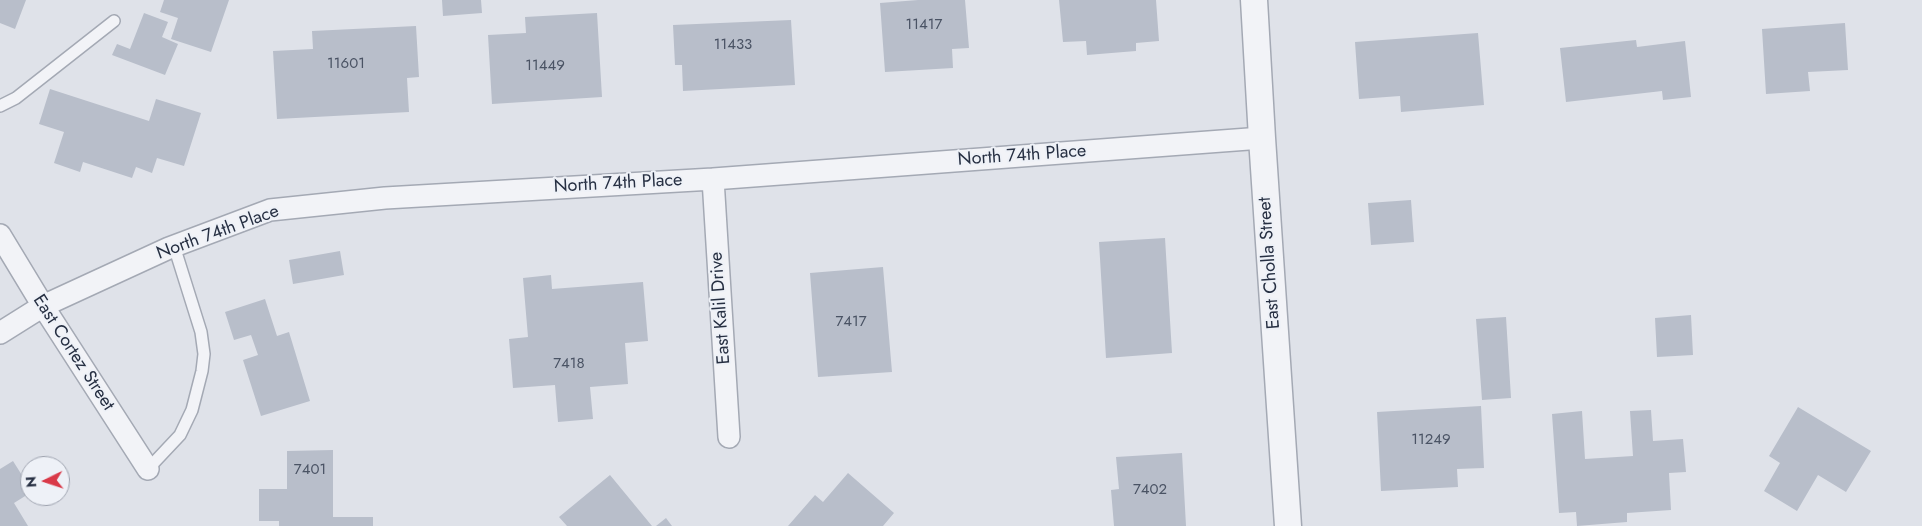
<!DOCTYPE html>
<html>
<head>
<meta charset="utf-8">
<style>
  body { margin:0 }
  #map { position:relative; width:1922px; height:526px; overflow:hidden; background:#dfe2e9; font-family:Jost,sans-serif }
  canvas { display:block }
  .north { position:absolute; left:20px; top:456px; width:50px; height:50px; box-sizing:border-box; background:#eef1f7; border:1px solid #9ea3af; border-radius:50%; rotate:266deg; font-size:14px; font-weight:700; line-height:20px; text-align:center; color:#262f42 }
  .north::after { content:''; display:block; margin:auto; width:18px; height:22px; background:#d93948; clip-path:polygon(50% 0,100% 100%,50% 72%,0 100%) }
</style>
</head>
<body>
<div id="map">
<canvas width="1922" height="526"></canvas>
<div class="north">N</div>
</div>
<script>
const c = document.querySelector('canvas').getContext('2d');
c.lineJoin = 'round';
function fillPath(path, color) {
  c.fillStyle = color;
  c.fill(path, 'evenodd');
}
function trace(path, color, width, dash) {
  c.strokeStyle = color;
  c.lineWidth = width;
  c.lineCap = dash ? 'butt' : 'round';
  c.setLineDash(dash || []);
  c.stroke(path);
}
function write(font, color, halo, rows, align = 'center') {
  c.font = font + ' Jost,sans-serif';
  c.lineWidth = 4;
  c.setLineDash([]);
  c.textBaseline = 'middle';
  c.strokeStyle = halo;
  c.fillStyle = color;
  for (const [text, x, y, turn = 0] of rows) {
    c.save();
    c.translate(x, y);
    c.rotate((+turn || 0) * Math.PI / 180);
    c.textAlign = isNaN(turn) ? turn : align;
    if (halo) c.strokeText(text, 0, 0);
    c.fillText(text, 0, 0);
    c.restore();
  }
}
const building = new Path2D(`
  M 0,0 L 26,0 L 15,29 L 0,23 Z
  M 164,0 L 229,0 L 211,52 L 171,39 L 178,18 L 160,12 Z
  M 442,0 L 481,0 L 482,13 L 443,16 Z
  M 918,0 L 965,0 L 969,48 L 952,49 L 953,68 L 885,72 L 880,3 Z
  M 1059,0 L 1156,0 L 1159,41 L 1136,43 L 1136,51 L 1087,55 L 1086,41 L 1063,42 Z
  M 144,13 L 168,22 L 162,37 L 178,44 L 165,75 L 112,55 L 117,44 L 130,49 Z
  M 597,13 L 602,97 L 492,104 L 488,35 L 526,33 L 525,17 Z
  M 791,20 L 795,85 L 683,91 L 682,65 L 675,65 L 673,25 Z
  M 1845,23 L 1848,70 L 1808,72 L 1810,91 L 1766,94 L 1762,29 Z
  M 416,26 L 419,77 L 407,78 L 409,112 L 277,119 L 273,51 L 313,49 L 312,31 Z
  M 1478,33 L 1484,105 L 1401,112 L 1400,96 L 1359,99 L 1355,42 Z
  M 1636,40 L 1637,47 L 1685,41 L 1691,97 L 1663,100 L 1662,91 L 1566,102 L 1560,48 Z
  M 50,89 L 149,121 L 156,99 L 201,113 L 184,166 L 157,158 L 152,173 L 136,167 L 132,178 L 83,162 L 80,172 L 54,163 L 64,132 L 39,124 Z
  M 1411,200 L 1414,242 L 1371,245 L 1368,203 Z
  M 1165,238 L 1172,353 L 1106,358 L 1099,242 Z
  M 340,251 L 344,275 L 293,284 L 289,260 Z
  M 883,267 L 892,372 L 818,377 L 810,273 Z
  M 551,275 L 552,289 L 643,282 L 648,341 L 625,343 L 628,384 L 590,387 L 593,419 L 558,422 L 555,385 L 513,388 L 509,339 L 528,337 L 523,278 Z
  M 265,299 L 277,336 L 289,332 L 310,401 L 261,416 L 243,360 L 258,355 L 251,335 L 234,340 L 225,312 Z
  M 1691,315 L 1693,355 L 1657,357 L 1655,318 Z
  M 1506,317 L 1511,398 L 1482,400 L 1476,319 Z
  M 1481,406 L 1484,468 L 1457,469 L 1458,487 L 1381,491 L 1377,412 Z
  M 1798,407 L 1871,451 L 1846,492 L 1818,475 L 1797,511 L 1764,491 L 1780,463 L 1769,456 Z
  M 1651,410 L 1653,441 L 1683,439 L 1686,472 L 1669,473 L 1671,510 L 1627,513 L 1627,522 L 1577,526 L 1576,512 L 1559,513 L 1552,414 L 1582,411 L 1585,459 L 1633,456 L 1630,411 Z
  M 333,450 L 333,517 L 373,517 L 373,526 L 279,526 L 279,521 L 259,521 L 259,489 L 287,489 L 287,451 Z
  M 1182,453 L 1186,526 L 1114,526 L 1111,490 L 1119,489 L 1116,457 Z
  M 13,461 L 30,488 L 30,493 L 14,503 L 28,526 L 0,526 L 0,469 Z
  M 848,473 L 894,513 L 883,526 L 788,526 L 815,495 L 823,502 Z
  M 610,475 L 652,526 L 567,526 L 559,517 Z
  M 666,518 L 672,526 L 656,526 Z`);
const service = new Path2D(`
  M 0,106 L 16,98 L 114,21
  M 148,469 L 180,435 L 192,410 L 202,371 L 204,354 L 201,332 L 174,246`);
const minor = new Path2D(`
  M 713,179 L 729,437
  M 0,235 L 43,306 L 148,469
  M 0,333 L 43,306 L 169,248 L 270,210 L 385,198 L 713,179 L 1262,138`);
const tertiary = new Path2D(`
  M 1254,0 L 1262,138 L 1288,526`);
const numberNames = [
  ["11417",924,25],
  ["11433",733,45],
  ["11601",346,64],
  ["11449",545,66],
  ["7417",851,322],
  ["7418",569,364],
  ["11249",1431,440],
  ["7401",310,470],
  ["7402",1150,490]
];
const streetNames = [
  ["North 74th Place",1022,156,-4],
  ["North 74th Place",618,184,-3],
  ["North 74th Place",218,233,-20],
  ["East Cholla Street",1270,263,-94],
  ["East Kalil Drive",721,308,-94],
  ["East Cortez Street",73,353,57]
];
fillPath(building, '#b8beca');
trace(service, '#a4a9b4', 14);
trace(minor, '#a4a9b4', 24);
trace(tertiary, '#a4a9b4', 29);
trace(service, '#f2f3f7', 11);
trace(minor, '#f2f3f7', 21);
trace(tertiary, '#f2f3f7', 26);
write('15px', '#4a5364', null, numberNames);
write('18px', '#262f42', '#eef1f7', streetNames);
</script>
</body>
</html>
